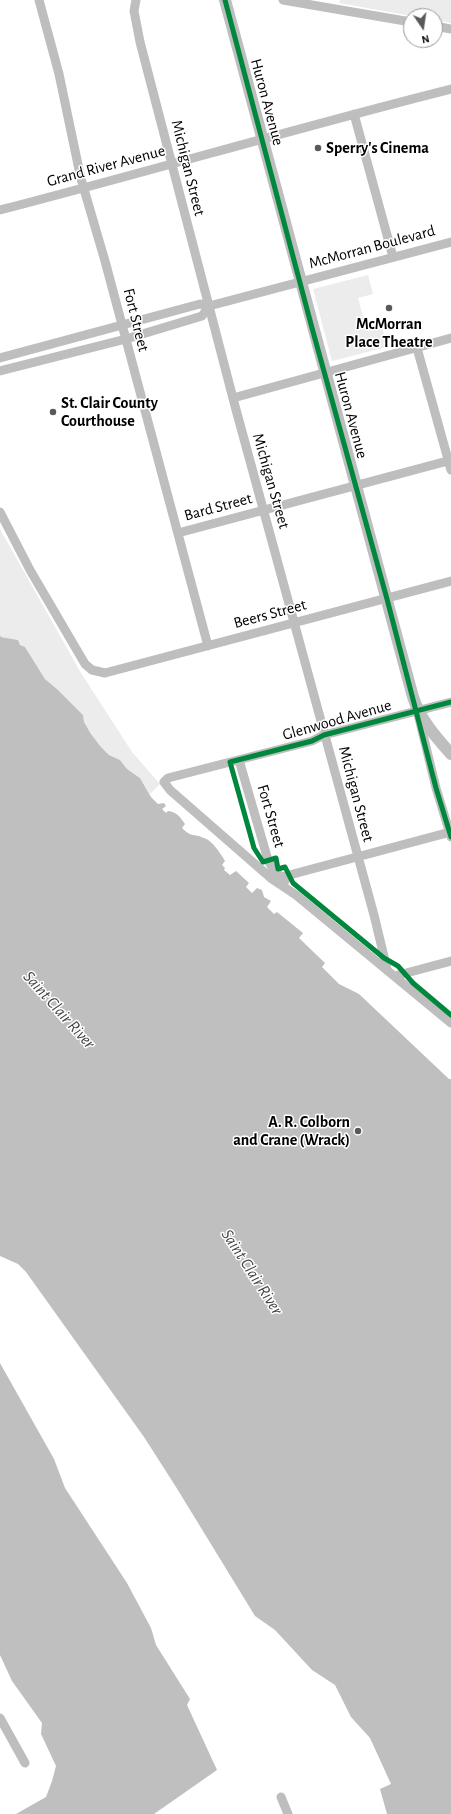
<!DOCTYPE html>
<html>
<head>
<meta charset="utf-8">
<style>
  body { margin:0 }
  #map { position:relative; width:451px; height:1814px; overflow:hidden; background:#fff; font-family:"Alegreya Sans",sans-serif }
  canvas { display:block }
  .north { position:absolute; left:403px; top:8px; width:40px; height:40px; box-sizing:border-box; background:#fff; border:1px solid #999; border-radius:50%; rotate:167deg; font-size:11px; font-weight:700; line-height:16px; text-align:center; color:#000 }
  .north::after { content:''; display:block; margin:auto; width:14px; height:18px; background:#595959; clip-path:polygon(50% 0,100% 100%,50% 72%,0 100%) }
</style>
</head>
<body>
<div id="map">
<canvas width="451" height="1814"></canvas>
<div class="north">N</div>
</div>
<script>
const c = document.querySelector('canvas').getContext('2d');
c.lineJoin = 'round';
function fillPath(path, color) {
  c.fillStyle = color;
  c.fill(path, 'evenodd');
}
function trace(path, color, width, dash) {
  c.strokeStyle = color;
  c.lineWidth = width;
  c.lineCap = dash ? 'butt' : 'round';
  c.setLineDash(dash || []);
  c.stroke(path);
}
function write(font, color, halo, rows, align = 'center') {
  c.font = font + ' "Alegreya Sans",sans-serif';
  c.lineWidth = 3;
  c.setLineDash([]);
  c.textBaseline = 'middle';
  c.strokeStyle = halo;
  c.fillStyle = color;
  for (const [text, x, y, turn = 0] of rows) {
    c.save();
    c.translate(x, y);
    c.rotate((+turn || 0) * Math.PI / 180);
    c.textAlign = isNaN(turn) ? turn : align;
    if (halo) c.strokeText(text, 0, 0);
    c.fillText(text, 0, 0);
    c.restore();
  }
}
const green = new Path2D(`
  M 340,0 L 451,0 L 451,23 L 435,20 L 435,16 L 411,16 L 339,3 Z
  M 368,275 L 373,294 L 358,298 L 367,331 L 382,327 L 387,347 L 332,361 L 313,289 Z
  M 0,529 L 81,673 L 132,752 L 160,784 L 150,794 L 140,778 L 127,769 L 120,760 L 109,755 L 101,747 L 91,734 L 84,722 L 83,715 L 58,690 L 45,679 L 25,647 L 20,645 L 18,640 L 1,637 L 0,635 Z`);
const water = new Path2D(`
  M 0,635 L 1,637 L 18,640 L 20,645 L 25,647 L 45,679 L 58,690 L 83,715 L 84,722 L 91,734 L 101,747 L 109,755 L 120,760 L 127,769 L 140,778 L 151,797 L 158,804 L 164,803 L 166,806 L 162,809 L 166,813 L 168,811 C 177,812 180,817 185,824 L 182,828 C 192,838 193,833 204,838 C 213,841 220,853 225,861 L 222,865 L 225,868 L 224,870 L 230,875 L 236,871 L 249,883 L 246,887 L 252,893 L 257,888 L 262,890 L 264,897 L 271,901 L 267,907 L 274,914 L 277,912 L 303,933 L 299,938 L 325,963 L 322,967 L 339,984 L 359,994 L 449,1079 L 451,1079 L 451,1814 L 387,1814 L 380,1789 L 391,1784 L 370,1738 L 351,1717 L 335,1685 L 312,1670 L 275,1630 L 255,1616 L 176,1487 L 144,1437 L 26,1272 L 18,1264 L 0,1256 Z
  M 0,1363 L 54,1459 L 65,1488 L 127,1583 L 151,1628 L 156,1645 L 190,1699 L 187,1705 L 217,1770 L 154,1814 L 16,1814 L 46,1797 L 52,1781 L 56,1766 L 41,1734 L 42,1723 L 12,1681 L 0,1655 Z`);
const minor = new Path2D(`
  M 39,0 L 59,74 L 81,179 L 105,261 L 208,646
  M 136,0 L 134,11 L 140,42 L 235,406 L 374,915 L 387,969
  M 283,0 L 411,22
  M 435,26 L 451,29
  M 354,114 L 393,257
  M 0,210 C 151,171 300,127 451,89
  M 417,348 L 451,470
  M 0,358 L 200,304 L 209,306 L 451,242
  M 0,371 L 126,339 L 202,316 L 209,306
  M 233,398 L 451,338
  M 0,512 L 30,570 L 85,664 L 92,670 L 105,673 L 451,581
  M 178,533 L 451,460
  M 451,702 L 324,735 L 312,741 L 168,778 L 164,782 L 170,790 L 272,879 L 296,895 L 451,1023
  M 418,714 L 436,788 L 451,837
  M 239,760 L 268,860 L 273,869 L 285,881
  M 282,877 L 450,832
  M 395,976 L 451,961
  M 0,1718 L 25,1763
  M 281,1797 L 288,1814`);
const major = new Path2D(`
  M 225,0 L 413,697 C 420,719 435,736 451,754`);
const cycleway = new Path2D(`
  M 225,0 L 312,328 L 387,599 L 436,788 L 451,837
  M 451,702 L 324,735 L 312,741 L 230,762 L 254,848 L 263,862 L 276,858 L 278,869 L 285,867 L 293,883 L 384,958 L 398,966 L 413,983 L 451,1015`);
const markers = [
  [318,148,4,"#595959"],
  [389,308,4,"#595959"],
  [53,412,4,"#595959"],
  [358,1131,4,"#595959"]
];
const streetNames = [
  ["Huron Avenue",267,102,75],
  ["Grand River Avenue",106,166,-15],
  ["Michigan Street",188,168,76],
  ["McMorran Boulevard",372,247,-15],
  ["Fort Street",136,320,76],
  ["Huron Avenue",351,415,75],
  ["Michigan Street",271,481,74],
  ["Bard Street",218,507,-15],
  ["Beers Street",270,614,-15],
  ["Glenwood Avenue",337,720,-16],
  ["Michigan Street",356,794,75],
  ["Fort Street",271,816,74]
];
const poiNames = [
  ["Sperry's Cinema",326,148],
  ["McMorran",389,324,"center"],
  ["Place Theatre",389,342,"center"],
  ["St. Clair County",61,403],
  ["Courthouse",61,421],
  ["A. R. Colborn",350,1122,"right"],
  ["and Crane (Wrack)",350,1140,"right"]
];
const waterNames = [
  ["Saint Clair River",59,1010,48],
  ["Saint Clair River",252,1272,57]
];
fillPath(green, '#ececec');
fillPath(water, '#bfbfbf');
trace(minor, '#bebebe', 9);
trace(major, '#bebebe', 12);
trace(cycleway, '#00873e', 5);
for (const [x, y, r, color] of markers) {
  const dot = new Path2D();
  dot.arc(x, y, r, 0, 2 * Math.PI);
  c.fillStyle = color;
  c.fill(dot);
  trace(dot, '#fff', 1.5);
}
write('16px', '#000', '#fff', streetNames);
write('bold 16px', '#000', '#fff', poiNames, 'left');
write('italic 17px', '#444', '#fff', waterNames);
</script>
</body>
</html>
